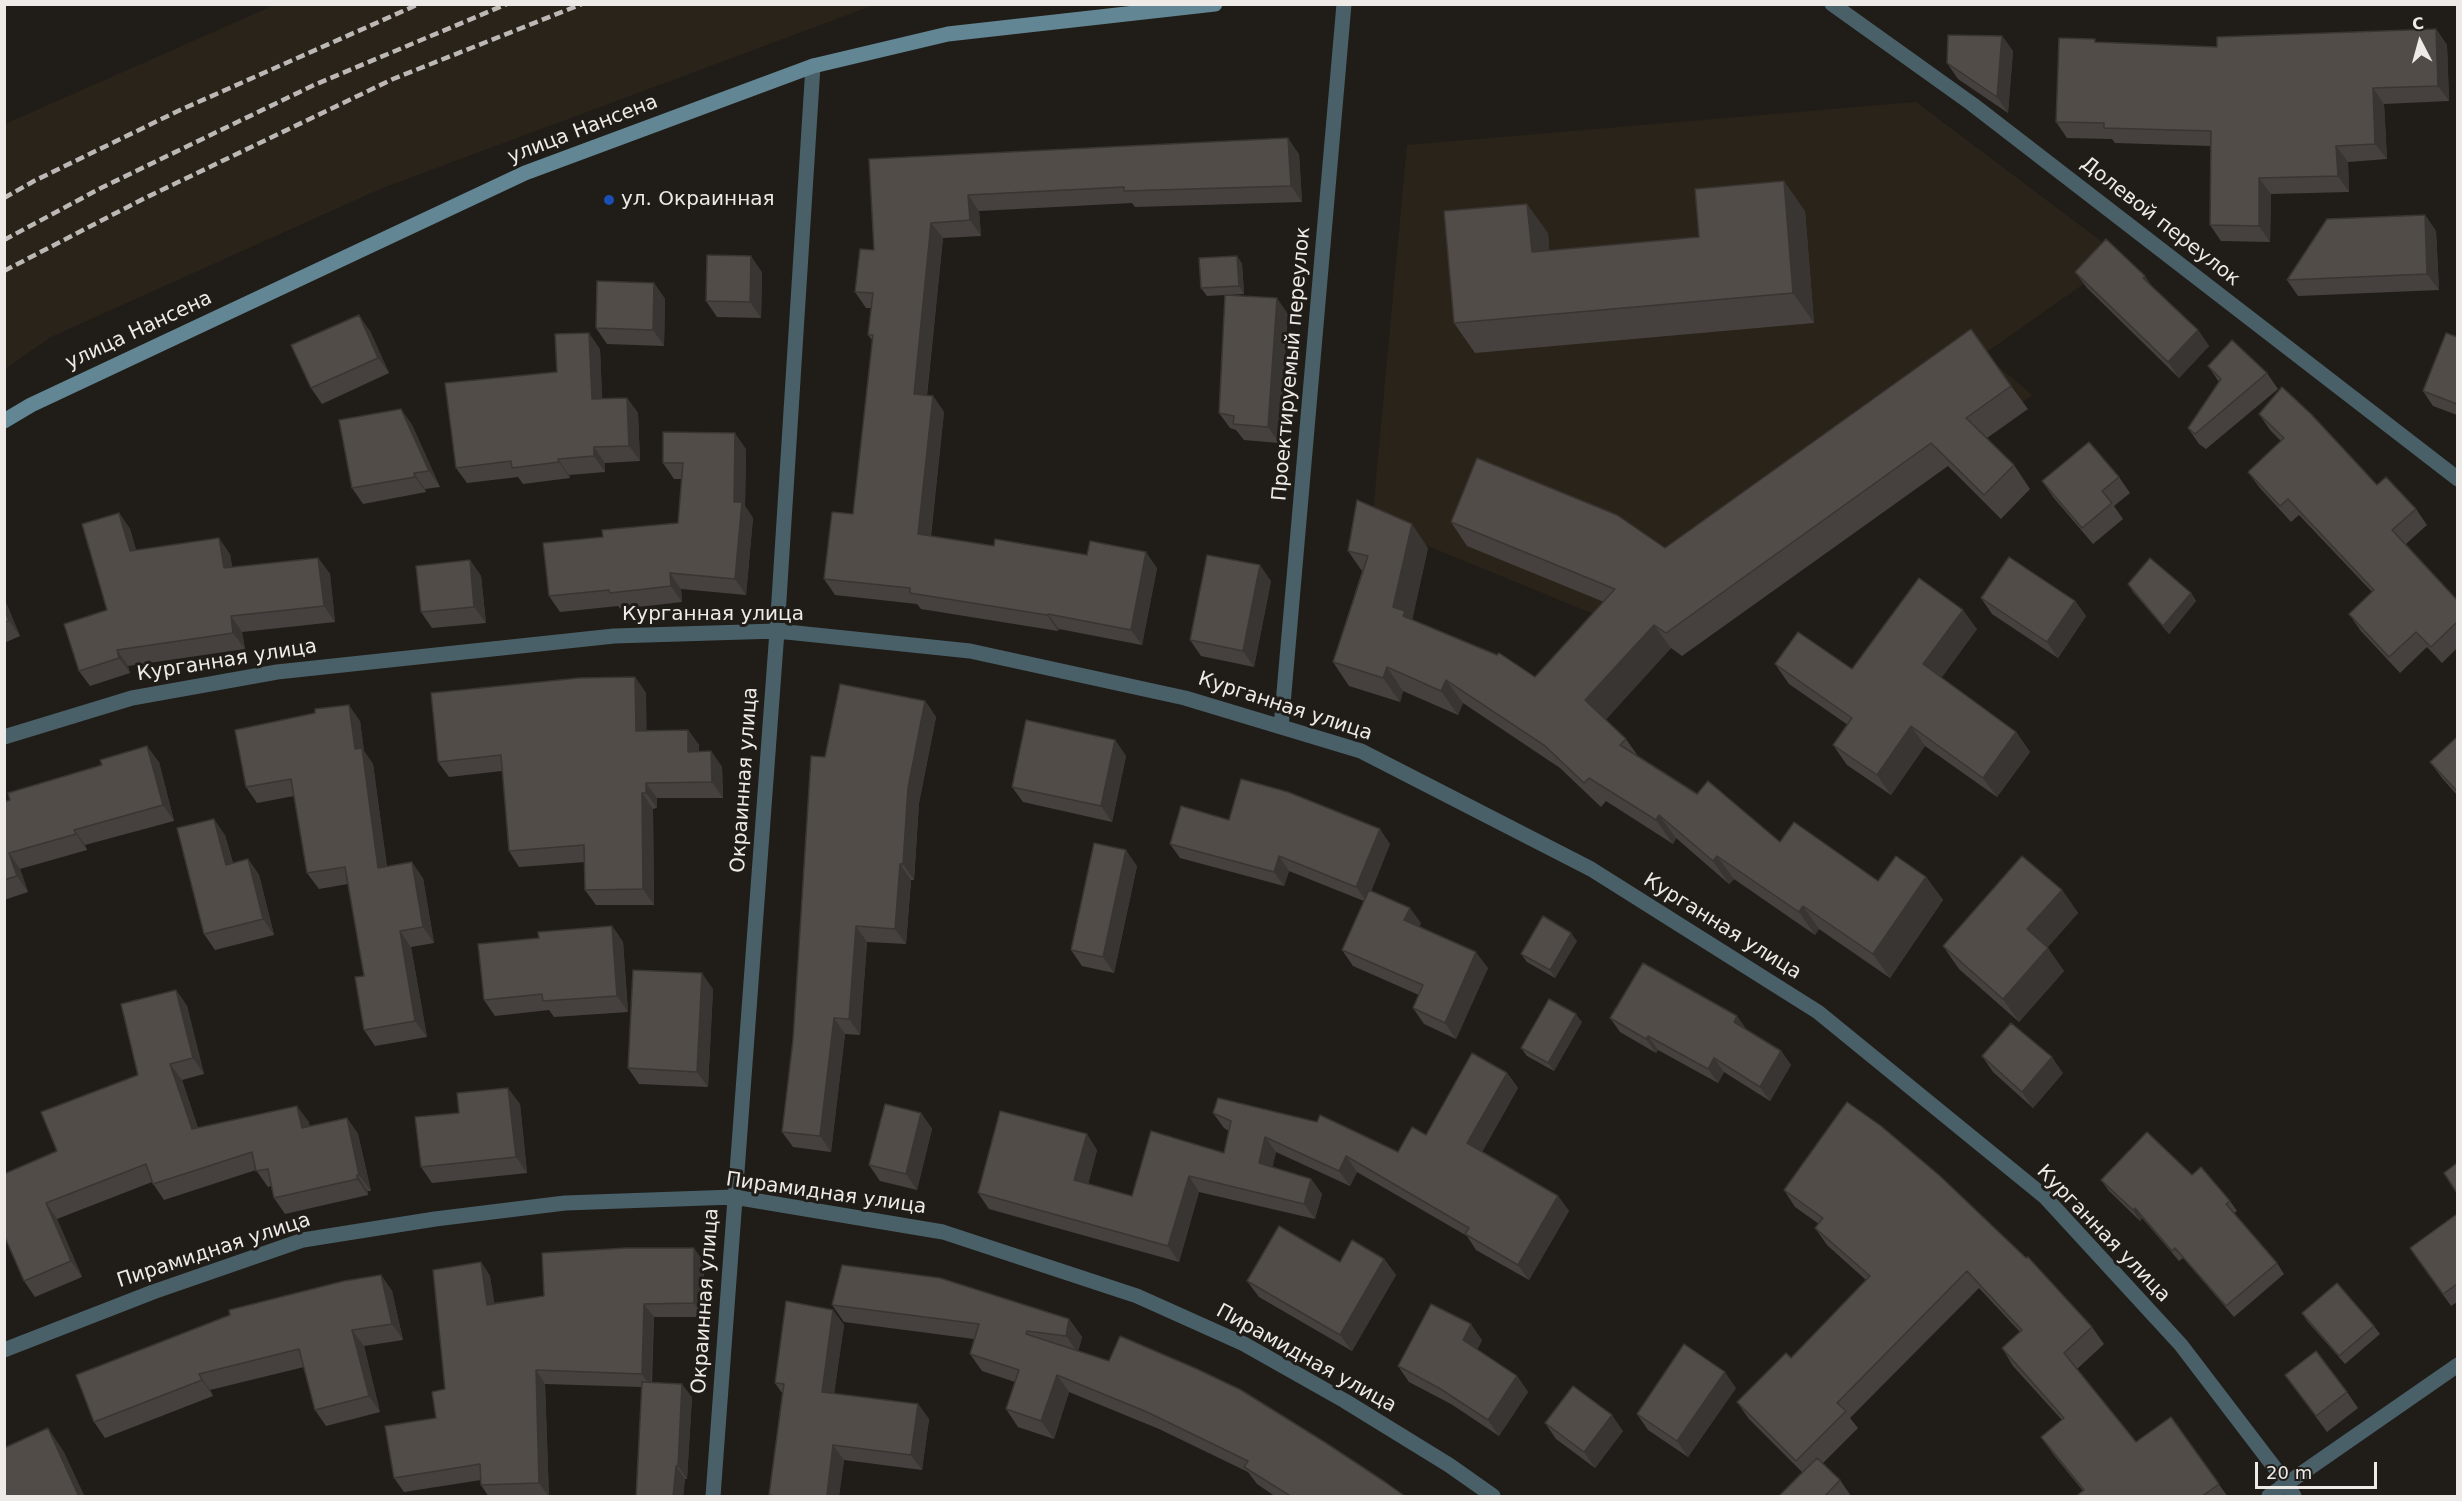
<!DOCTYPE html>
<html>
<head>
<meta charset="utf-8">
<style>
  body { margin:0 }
  #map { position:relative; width:2462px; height:1501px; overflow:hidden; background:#201d18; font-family:"DejaVu Sans",sans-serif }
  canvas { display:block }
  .frame { position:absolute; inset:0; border:6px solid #edeae7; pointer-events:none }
  .north { position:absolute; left:2390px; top:12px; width:60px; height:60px; -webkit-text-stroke:4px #201d18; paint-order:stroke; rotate:354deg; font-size:16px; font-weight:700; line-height:24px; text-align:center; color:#edeae7 }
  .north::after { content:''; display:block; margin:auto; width:21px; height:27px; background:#edeae7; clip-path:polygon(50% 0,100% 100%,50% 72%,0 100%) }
  .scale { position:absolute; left:2255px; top:1462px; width:122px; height:27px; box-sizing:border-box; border:3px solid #edeae7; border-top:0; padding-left:8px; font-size:18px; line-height:21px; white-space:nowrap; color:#edeae7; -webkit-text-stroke:4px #201d18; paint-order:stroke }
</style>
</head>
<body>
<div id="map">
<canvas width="2462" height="1501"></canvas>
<div class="frame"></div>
<div class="north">С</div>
<div class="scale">20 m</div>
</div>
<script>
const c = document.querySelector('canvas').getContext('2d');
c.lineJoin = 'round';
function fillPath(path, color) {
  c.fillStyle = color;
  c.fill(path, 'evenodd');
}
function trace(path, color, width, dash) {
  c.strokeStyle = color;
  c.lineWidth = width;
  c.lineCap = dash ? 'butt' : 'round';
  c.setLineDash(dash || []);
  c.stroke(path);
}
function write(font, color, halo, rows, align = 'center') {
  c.font = font + ' "DejaVu Sans",sans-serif';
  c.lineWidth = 6;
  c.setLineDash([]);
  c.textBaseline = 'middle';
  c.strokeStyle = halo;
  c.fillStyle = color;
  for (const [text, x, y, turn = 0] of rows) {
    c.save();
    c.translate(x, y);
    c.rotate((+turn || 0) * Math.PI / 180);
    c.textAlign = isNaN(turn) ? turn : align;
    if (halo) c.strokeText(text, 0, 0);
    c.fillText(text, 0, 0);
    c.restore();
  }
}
const built = new Path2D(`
  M 277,4 L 874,4 L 874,5 L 380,189 L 51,337 L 5,369 L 5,124 Z
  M 1916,102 L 2122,257 L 1984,354 L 2032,395 L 1686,652 L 1372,523 L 1407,145 Z`);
const street = new Path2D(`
  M 1832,4 L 1972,104 L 2458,479
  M 1281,727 L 1344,4
  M 4,737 L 132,698 L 277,672 L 614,636 L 777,631 L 970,651 L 1185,698 L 1361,751 L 1591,869 L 1818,1012 L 2045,1197 L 2181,1345 L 2287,1484 L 2294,1496
  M 4,1350 L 153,1292 L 303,1240 L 435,1219 L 565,1203 L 734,1197 L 943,1232 L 1137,1296 L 1244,1344 L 1345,1401 L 1449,1465 L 1493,1496
  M 713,1496 L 777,631 L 813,66
  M 2269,1496 L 2458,1365`);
const secondary = new Path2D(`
  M 4,421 L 31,405 L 525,173 L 813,66 L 948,34 L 1215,4`);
const rail = new Path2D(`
  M 4,198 L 34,181 L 178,111 L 419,4
  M 4,240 L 101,188 L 314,85 L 507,4
  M 4,271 L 143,199 L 393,79 L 582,4`);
const wall = new Path2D(`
  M 2436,29 L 2447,45 L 2449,101 L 2384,104 L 2387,159 L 2348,162 L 2349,192 L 2271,194 L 2270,242 L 2221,241 L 2210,225 L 2211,146 L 2115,143 L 2112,139 L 2067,138 L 2056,122 L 2098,43 L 2217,47 Z
  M 2002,36 L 2013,51 L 2008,113 L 1958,79 L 1947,63 Z
  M 1299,154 L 1302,202 L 1135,207 L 1132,203 L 979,211 L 981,236 L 943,238 L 927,396 L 933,396 L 944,412 L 931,536 L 994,546 L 1157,568 L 1142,645 L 1059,629 L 1058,631 L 921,609 L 917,604 L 835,595 L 824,579 L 853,514 L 872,340 L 868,335 L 872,308 L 866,308 L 855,292 L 874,250 L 869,159 Z
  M 1805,211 L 1814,323 L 1475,353 L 1454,323 L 1548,233 L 1549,251 L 1699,237 Z
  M 2425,215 L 2436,231 L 2439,290 L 2298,296 L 2287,280 Z
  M 1237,256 L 1242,264 L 1244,294 L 1229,295 L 1288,314 L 1279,443 L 1244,440 L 1236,430 L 1230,428 L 1219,413 L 1225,295 L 1207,296 L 1201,288 Z
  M 762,272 L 761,318 L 717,317 L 706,301 Z
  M 2075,272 L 2198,330 L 2209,346 L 2179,378 L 2087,288 Z
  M 654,283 L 665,299 L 664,346 L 607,344 L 596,328 Z
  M 370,331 L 389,373 L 322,404 L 311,388 Z
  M 2457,337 L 2457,415 L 2433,406 L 2423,391 Z
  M 600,349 L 602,398 L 627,398 L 638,413 L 640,461 L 605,463 L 605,472 L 569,475 L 570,478 L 523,484 L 518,477 L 467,483 L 456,468 L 557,372 Z
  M 2208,366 L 2267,373 L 2278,389 L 2206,449 L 2199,444 L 2188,428 L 2219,382 Z
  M 2011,386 L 2028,409 L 1987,438 L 2014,465 L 2030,489 L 2001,519 L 1948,466 L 1682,656 L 1671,648 L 1605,720 L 1626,739 L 1638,756 L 1697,794 L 1780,842 L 1878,881 L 1926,877 L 1943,900 L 1890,978 L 1819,929 L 1815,935 L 1734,879 L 1729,884 L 1676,838 L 1673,844 L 1606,801 L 1601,807 L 1560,768 L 1463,703 L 1458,715 L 1403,691 L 1400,702 L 1349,686 L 1333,662 L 1362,571 L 1348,551 L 1428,548 L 1412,620 L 1535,677 L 1604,602 L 1467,546 L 1451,522 L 1665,548 Z
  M 401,409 L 412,425 L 440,487 L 425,489 L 426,492 L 363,504 L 352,488 Z
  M 2259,414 L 2416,509 L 2427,525 L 2406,544 L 2457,600 L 2457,648 L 2442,663 L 2427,647 L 2400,673 L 2360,630 L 2349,614 L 2372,592 L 2299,515 L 2291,522 L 2259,487 L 2248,472 L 2281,441 L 2270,430 Z
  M 746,449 L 745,506 L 753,518 L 746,595 L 681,589 L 682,602 L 621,609 L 618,606 L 560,612 L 549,596 L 603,537 L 678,523 L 682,479 L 674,479 L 663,463 Z
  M 2119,477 L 2130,493 L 2114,506 L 2123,519 L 2093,544 L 2053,497 L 2042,481 Z
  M 119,513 L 130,529 L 136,550 L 230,554 L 232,567 L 318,558 L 330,574 L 335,622 L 242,632 L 245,649 L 128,666 L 130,673 L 90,686 L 79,671 L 107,610 Z
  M 470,560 L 481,576 L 486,623 L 432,628 L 421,612 Z
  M 1271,581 L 1254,667 L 1201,656 L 1190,640 Z
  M 2128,584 L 2191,593 L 2196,601 L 2169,634 L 2133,592 Z
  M 4,598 L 20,636 L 4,643 Z
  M 1981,598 L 2075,601 L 2086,616 L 2058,658 L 1992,614 Z
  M 1977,629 L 1941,678 L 2016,732 L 2030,752 L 1997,797 L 1925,746 L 1891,795 L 1847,765 L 1833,745 L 1848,725 L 1789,684 L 1775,664 L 1852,669 Z
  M 635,677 L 646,693 L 646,731 L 688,730 L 699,745 L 699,751 L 711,751 L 722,767 L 723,798 L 657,798 L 657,808 L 653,809 L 654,905 L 596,905 L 585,890 L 585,862 L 519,867 L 509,851 L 502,771 L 449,777 L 438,762 Z
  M 925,701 L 936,717 L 919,803 L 914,880 L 911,880 L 906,944 L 867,942 L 860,1035 L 845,1034 L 831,1152 L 793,1147 L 782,1132 L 825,757 Z
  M 360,721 L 364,751 L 373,764 L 387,867 L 423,878 L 434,943 L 411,947 L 427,1037 L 375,1046 L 364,1030 L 364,976 L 348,884 L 319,889 L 307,873 L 294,796 L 257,803 L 246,787 Z
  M 2457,737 L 2457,795 L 2442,778 L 2430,762 Z
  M 1115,740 L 1126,756 L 1112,822 L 1023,802 L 1012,787 Z
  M 159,762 L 174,821 L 85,845 L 87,850 L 20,869 L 28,892 L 4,900 L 4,802 Z
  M 1229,820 L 1390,844 L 1371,891 L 1421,923 L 1419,927 L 1488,968 L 1456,1039 L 1424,1024 L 1413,1008 L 1419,995 L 1353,966 L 1342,950 L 1364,901 L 1289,871 L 1284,886 L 1180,858 L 1170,844 Z
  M 225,835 L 233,863 L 248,859 L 259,875 L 274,935 L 215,950 L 204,934 Z
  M 1137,866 L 1114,973 L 1082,966 L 1071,950 Z
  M 2062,890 L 2078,913 L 2047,948 L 2064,971 L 2019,1022 L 1959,969 L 1943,946 Z
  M 612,926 L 623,942 L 628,1012 L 554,1017 L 549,1010 L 495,1016 L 484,1000 L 539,938 Z
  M 1577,941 L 1555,978 L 1527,962 L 1521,954 Z
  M 713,989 L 708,1087 L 639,1084 L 628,1068 Z
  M 176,990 L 187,1006 L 204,1074 L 182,1080 L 198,1128 L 309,1122 L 309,1126 L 347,1118 L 358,1134 L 371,1191 L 368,1191 L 368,1195 L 285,1214 L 274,1198 L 271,1186 L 268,1187 L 256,1170 L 164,1200 L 152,1182 L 57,1219 L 82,1277 L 35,1297 L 24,1281 L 57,1151 L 138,1075 Z
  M 1610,1018 L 1747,1030 L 1781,1051 L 1791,1065 L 1770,1101 L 1724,1072 L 1718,1083 L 1658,1050 L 1656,1053 L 1620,1032 Z
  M 1582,1022 L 1554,1071 L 1527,1056 L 1521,1048 Z
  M 1982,1056 L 2063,1073 L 2033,1108 L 1993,1072 Z
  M 1507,1073 L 1518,1088 L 1482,1152 L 1558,1196 L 1569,1211 L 1529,1280 L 1476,1250 L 1467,1236 L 1357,1172 L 1350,1186 L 1276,1152 L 1272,1167 L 1311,1179 L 1322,1194 L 1315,1219 L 1199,1192 L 1179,1262 L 989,1209 L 978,1193 L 1097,1150 L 1088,1184 L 1132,1196 L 1224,1153 L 1229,1131 L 1224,1128 L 1213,1113 L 1398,1152 L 1426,1135 Z
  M 520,1104 L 527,1173 L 432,1183 L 421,1167 L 459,1113 Z
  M 921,1113 L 932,1129 L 917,1190 L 880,1181 L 869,1165 Z
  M 2192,1175 L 2230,1201 L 2237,1211 L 2234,1213 L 2277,1263 L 2284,1274 L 2234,1317 L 2183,1258 L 2179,1261 L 2142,1218 L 2140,1221 L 2109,1191 L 2101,1180 Z
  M 1784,1190 L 2092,1327 L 2104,1344 L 2077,1369 L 2136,1442 L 2171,1417 L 2228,1497 L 2075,1497 L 2083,1491 L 2053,1454 L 2041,1437 L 2062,1420 L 2013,1366 L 2002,1348 L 2020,1332 L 1979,1288 L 1850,1418 L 1858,1428 L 1823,1463 L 1840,1480 L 1851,1496 L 1778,1497 L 1802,1472 L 1749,1419 L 1737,1402 L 1791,1358 L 1866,1280 L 1827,1245 L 1815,1228 L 1819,1224 L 1795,1207 Z
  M 2457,1214 L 2457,1302 L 2451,1306 L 2410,1248 Z
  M 1384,1259 L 1396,1275 L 1352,1351 L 1259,1297 L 1247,1281 L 1340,1262 Z
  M 481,1262 L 490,1276 L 494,1303 L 544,1296 L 704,1262 L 704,1317 L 654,1317 L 652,1383 L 692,1397 L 687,1479 L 685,1479 L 683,1497 L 636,1497 L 642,1387 L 545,1384 L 549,1497 L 489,1497 L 481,1485 L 481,1480 L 404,1492 L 394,1478 L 436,1418 L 445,1389 Z
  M 381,1275 L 392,1291 L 403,1340 L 364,1346 L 380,1412 L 326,1426 L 315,1410 L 304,1367 L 210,1390 L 213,1396 L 105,1438 L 94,1422 Z
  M 832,1305 L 1069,1319 L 1082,1337 L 1078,1351 L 1406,1497 L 1276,1497 L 1257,1484 L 1248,1472 L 1159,1429 L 1069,1392 L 1054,1439 L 1018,1427 L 1006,1409 L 1015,1382 L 982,1371 L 970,1354 L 974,1339 L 844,1322 Z
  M 833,1310 L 844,1325 L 834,1394 L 918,1404 L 929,1419 L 922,1470 L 844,1460 L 839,1495 L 848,1497 L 770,1497 L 769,1495 L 782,1393 L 775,1383 Z
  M 2302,1313 L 2374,1326 L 2380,1334 L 2345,1364 L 2307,1321 Z
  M 1482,1340 L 1477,1350 L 1517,1376 L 1528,1392 L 1499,1436 L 1451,1404 L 1409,1382 L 1398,1366 Z
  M 2285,1375 L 2347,1392 L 2358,1408 L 2327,1432 Z
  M 1736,1388 L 1688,1457 L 1648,1430 L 1637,1414 Z
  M 1545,1423 L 1623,1431 L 1595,1468 L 1556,1439 Z`);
const shadedWall = new Path2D(`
  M 2436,29 L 2447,45 L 2449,101 L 2438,86 Z
  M 2002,36 L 2013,51 L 2008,113 L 1997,97 Z
  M 2373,88 L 2384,104 L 2387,159 L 2375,144 Z
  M 1288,138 L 1299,154 L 1302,202 L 1291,186 Z
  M 2336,146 L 2348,162 L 2349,192 L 2338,176 Z
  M 2259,178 L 2271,194 L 2270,242 L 2259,226 Z
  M 1784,181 L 1805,211 L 1814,323 L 1793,293 Z
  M 968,195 L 979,211 L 981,236 L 970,220 Z
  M 1527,204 L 1548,233 L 1552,282 L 1532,252 Z
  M 2425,215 L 2436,231 L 2439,290 L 2427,274 Z
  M 931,223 L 943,238 L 925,410 L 914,394 Z
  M 751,256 L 762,272 L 761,318 L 750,302 Z
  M 1237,256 L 1242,264 L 1244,294 L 1239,286 Z
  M 2145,276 L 2156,292 L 2143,278 Z
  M 654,283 L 665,299 L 664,346 L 653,330 Z
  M 1277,298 L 1288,314 L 1279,443 L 1268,427 Z
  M 359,315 L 370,331 L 389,373 L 378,358 Z
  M 2198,330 L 2209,346 L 2179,378 L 2168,362 Z
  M 589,333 L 600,349 L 603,414 L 592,399 Z
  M 933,396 L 944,412 L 929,550 L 918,534 Z
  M 627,398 L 638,413 L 640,461 L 629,446 Z
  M 401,409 L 412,425 L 440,487 L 429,471 Z
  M 735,433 L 746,449 L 745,506 L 753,518 L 746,595 L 735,579 L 734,502 Z
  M 594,447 L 605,463 L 605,472 L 594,456 Z
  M 558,459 L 569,475 L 570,478 L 559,462 Z
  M 414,473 L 425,489 L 426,492 L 415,477 Z
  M 119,513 L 130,529 L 141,567 L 130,551 Z
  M 1412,524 L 1428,548 L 1412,621 L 1420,640 L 1393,607 Z
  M 219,538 L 230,554 L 235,584 L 224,568 Z
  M 1146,552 L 1157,568 L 1142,645 L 1131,630 Z
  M 318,558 L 330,574 L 335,622 L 324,606 Z
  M 470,560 L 481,576 L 486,623 L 474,607 Z
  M 1260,565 L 1271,581 L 1254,667 L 1243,651 Z
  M 670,573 L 681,589 L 682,602 L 671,586 Z
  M 2191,593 L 2196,601 L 2169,634 L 2163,626 Z
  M 4,598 L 20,636 L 9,621 L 4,609 Z
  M 2075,601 L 2086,616 L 2058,658 L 2047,642 Z
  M 1963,610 L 1977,629 L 1937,684 L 1923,664 Z
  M 1048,614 L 1059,629 L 1058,631 L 1047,615 Z
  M 231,616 L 242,632 L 245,649 L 233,633 Z
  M 1654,625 L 1671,648 L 1602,724 L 1585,700 Z
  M 117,650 L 128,666 L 130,673 L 119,658 Z
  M 1387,667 L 1403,691 L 1400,702 L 1383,678 Z
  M 635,677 L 646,693 L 647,747 L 636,731 Z
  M 1446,680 L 1463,703 L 1458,715 L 1441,691 Z
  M 925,701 L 936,717 L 919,803 L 914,880 L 903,864 L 908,788 Z
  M 349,705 L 360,721 L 364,751 L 373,764 L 389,884 L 378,868 L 355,749 Z
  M 1911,726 L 1925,746 L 1891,795 L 1877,775 Z
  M 688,730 L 699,745 L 699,767 L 688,752 Z
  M 2016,732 L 2030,752 L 1997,797 L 1983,778 Z
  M 1115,740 L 1126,756 L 1112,822 L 1101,806 Z
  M 147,746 L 159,762 L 174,821 L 163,805 Z
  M 711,751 L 722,767 L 723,798 L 712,782 Z
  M 646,783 L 657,798 L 657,808 L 646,793 Z
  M 642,793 L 653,809 L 654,905 L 643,889 Z
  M 1659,815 L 1676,838 L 1673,844 L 1656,820 Z
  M 214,819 L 225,835 L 237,881 L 226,865 Z
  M 1380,829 L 1390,844 L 1367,902 L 1356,887 Z
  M 74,830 L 85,845 L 87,850 L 76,834 Z
  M 1126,850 L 1137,866 L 1114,973 L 1103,957 Z
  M 9,853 L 20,869 L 28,892 L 17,876 Z
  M 1279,856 L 1289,871 L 1284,886 L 1274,872 Z
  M 1717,856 L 1734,879 L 1729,884 L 1713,861 Z
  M 248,859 L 259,875 L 274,935 L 263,919 Z
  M 412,862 L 423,878 L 434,943 L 423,927 Z
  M 900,864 L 911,880 L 906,944 L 895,929 Z
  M 1926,877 L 1943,900 L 1890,978 L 1873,954 Z
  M 2062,890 L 2078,913 L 2043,952 L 2027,929 Z
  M 1803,906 L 1819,929 L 1815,935 L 1799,912 Z
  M 1410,908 L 1421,923 L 1415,936 L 1404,920 Z
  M 612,926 L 623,942 L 628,1012 L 617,996 Z
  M 856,926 L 867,942 L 860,1035 L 849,1019 Z
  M 400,931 L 411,947 L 427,1037 L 415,1021 Z
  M 1571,933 L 1577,941 L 1555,978 L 1550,970 Z
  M 2048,948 L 2064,971 L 2019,1022 L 2003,999 Z
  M 1476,952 L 1488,968 L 1456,1039 L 1445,1023 Z
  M 702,973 L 713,989 L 708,1087 L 697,1072 Z
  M 176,990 L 187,1006 L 204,1074 L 193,1058 Z
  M 1576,1014 L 1582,1022 L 1554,1071 L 1548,1063 Z
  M 1737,1016 L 1747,1030 L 1734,1022 Z
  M 834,1018 L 845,1034 L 831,1152 L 820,1136 Z
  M 1648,1036 L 1658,1050 L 1656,1053 L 1646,1039 Z
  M 1781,1051 L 1791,1065 L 1770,1101 L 1760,1087 Z
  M 2052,1057 L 2063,1073 L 2033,1108 L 2022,1092 Z
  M 1714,1058 L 1724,1072 L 1718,1083 L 1708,1069 Z
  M 170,1064 L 182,1080 L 203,1145 L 192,1129 Z
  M 1507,1073 L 1518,1088 L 1478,1159 L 1467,1143 Z
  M 508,1088 L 520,1104 L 527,1173 L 516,1157 Z
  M 297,1106 L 309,1122 L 313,1144 L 302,1128 Z
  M 921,1113 L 932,1129 L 917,1190 L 906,1174 Z
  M 347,1118 L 358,1134 L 371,1191 L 359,1175 Z
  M 1087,1134 L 1097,1150 L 1085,1196 L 1074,1180 Z
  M 1265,1137 L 1276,1152 L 1270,1178 L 1259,1163 Z
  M 1346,1156 L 1357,1172 L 1350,1186 L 1339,1171 Z
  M 357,1175 L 368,1191 L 368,1195 L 357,1179 Z
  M 1189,1176 L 1199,1192 L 1179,1262 L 1168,1246 Z
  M 1311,1179 L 1322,1194 L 1315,1219 L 1304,1204 Z
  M 1558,1196 L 1569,1211 L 1529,1280 L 1518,1265 Z
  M 46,1203 L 57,1219 L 82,1277 L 71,1261 Z
  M 2135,1208 L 2142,1218 L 2140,1221 L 2133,1210 Z
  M 694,1248 L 704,1262 L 704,1317 L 694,1303 Z
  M 1384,1259 L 1396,1275 L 1352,1351 L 1340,1335 Z
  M 481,1262 L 490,1276 L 497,1318 L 487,1305 Z
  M 381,1275 L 392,1291 L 403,1340 L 392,1324 Z
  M 644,1304 L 654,1317 L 651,1388 L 642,1374 Z
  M 833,1310 L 844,1325 L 832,1407 L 822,1392 Z
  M 1069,1319 L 1082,1337 L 1078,1353 L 1066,1336 Z
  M 1471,1324 L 1482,1340 L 1474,1356 L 1463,1340 Z
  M 352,1330 L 364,1346 L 380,1412 L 369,1396 Z
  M 536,1370 L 545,1384 L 549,1497 L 539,1483 Z
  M 1725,1372 L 1736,1388 L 1688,1457 L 1677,1441 Z
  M 199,1374 L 210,1390 L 213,1396 L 202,1380 Z
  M 1057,1375 L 1069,1392 L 1054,1439 L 1041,1421 Z
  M 1517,1376 L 1528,1392 L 1499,1436 L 1488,1420 Z
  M 682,1384 L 692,1397 L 687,1479 L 678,1466 Z
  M 918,1404 L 929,1419 L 922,1470 L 911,1455 Z
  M 1612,1415 L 1623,1431 L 1595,1468 L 1584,1452 Z
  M 48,1428 L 64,1452 L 85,1497 L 79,1497 Z
  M 833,1445 L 844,1460 L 839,1497 L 827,1494 Z
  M 676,1466 L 685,1479 L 683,1497 L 673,1497 Z`);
const building = new Path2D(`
  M 2436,29 L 2438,86 L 2373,88 L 2375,144 L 2336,146 L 2338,176 L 2259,178 L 2259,226 L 2210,225 L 2211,131 L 2104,128 L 2104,123 L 2056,122 L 2059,38 L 2095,39 L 2095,42 L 2217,47 L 2217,37 Z
  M 1948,35 L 2002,36 L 1997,97 L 1947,63 Z
  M 1288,138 L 1291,186 L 1124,191 L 1124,187 L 968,195 L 970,220 L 931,223 L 914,394 L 933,396 L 918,534 L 994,546 L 995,539 L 1087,555 L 1090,541 L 1146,552 L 1131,630 L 1048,614 L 1047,615 L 910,593 L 910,588 L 824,579 L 832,512 L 853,514 L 873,335 L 868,335 L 873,293 L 855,292 L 860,249 L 874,250 L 869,159 Z
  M 1784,181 L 1793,293 L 1454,323 L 1444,211 L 1527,204 L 1532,252 L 1699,237 L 1695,189 Z
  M 2425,215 L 2427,274 L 2287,280 L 2327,219 Z
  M 2106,239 L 2145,276 L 2143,278 L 2198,330 L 2168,362 L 2075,272 Z
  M 707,255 L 751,256 L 750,302 L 706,301 Z
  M 1237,256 L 1239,286 L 1201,288 L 1199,258 Z
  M 597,281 L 654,283 L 653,330 L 596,328 Z
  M 1225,295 L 1277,298 L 1268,427 L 1233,424 L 1234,416 L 1219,413 Z
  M 359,315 L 378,358 L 311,388 L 291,345 Z
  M 1971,329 L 2011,386 L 1966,418 L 2014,465 L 1984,495 L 1931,443 L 1666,633 L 1654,625 L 1585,700 L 1626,739 L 1620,745 L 1697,794 L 1708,781 L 1780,842 L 1794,822 L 1878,881 L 1896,856 L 1926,877 L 1873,954 L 1803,906 L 1799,912 L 1717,856 L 1713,861 L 1659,815 L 1656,820 L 1589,778 L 1584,783 L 1544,745 L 1446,680 L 1441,691 L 1387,667 L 1383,678 L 1333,662 L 1368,556 L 1348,551 L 1357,500 L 1412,524 L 1393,607 L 1405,611 L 1403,616 L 1497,655 L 1499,653 L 1535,677 L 1615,589 L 1451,522 L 1477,458 L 1617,515 L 1665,548 Z
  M 589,333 L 592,399 L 627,398 L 629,446 L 594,447 L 594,456 L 558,459 L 559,462 L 512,468 L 511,461 L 456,468 L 445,383 L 557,372 L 555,334 Z
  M 2446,333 L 2457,337 L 2457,404 L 2423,391 Z
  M 2232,340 L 2267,373 L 2195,434 L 2188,428 L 2221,379 L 2208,366 Z
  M 2282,387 L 2311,414 L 2377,485 L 2386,477 L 2416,509 L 2392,530 L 2457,600 L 2457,622 L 2431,647 L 2416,632 L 2389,657 L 2349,614 L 2374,590 L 2288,499 L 2280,506 L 2248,472 L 2284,438 L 2259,414 Z
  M 401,409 L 429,471 L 414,473 L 415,477 L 352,488 L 339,420 Z
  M 663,432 L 735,433 L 734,502 L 742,502 L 735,579 L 670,573 L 671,586 L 610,593 L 609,590 L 549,596 L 543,543 L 603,537 L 602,530 L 678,523 L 683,463 L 663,463 Z
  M 2089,442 L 2119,477 L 2102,491 L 2112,503 L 2082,528 L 2042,481 Z
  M 119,513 L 130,551 L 219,538 L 224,568 L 318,558 L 324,606 L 231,616 L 233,633 L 117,650 L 119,658 L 79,671 L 64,624 L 107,610 L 82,524 Z
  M 1207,555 L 1260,565 L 1243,651 L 1190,640 Z
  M 2009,557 L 2075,601 L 2047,642 L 1981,598 Z
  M 2150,558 L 2191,593 L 2163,626 L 2128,584 Z
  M 470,560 L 474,607 L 421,612 L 416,566 Z
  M 1919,578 L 1963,610 L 1923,664 L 2016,732 L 1983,778 L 1911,726 L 1877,775 L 1833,745 L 1852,718 L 1775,664 L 1798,632 L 1852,669 Z
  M 4,609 L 9,621 L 4,622 Z
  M 635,677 L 636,731 L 688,730 L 688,752 L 711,751 L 712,782 L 646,783 L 646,793 L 642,793 L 643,889 L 585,890 L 584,845 L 509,851 L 501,755 L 438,762 L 431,693 L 579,678 Z
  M 840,684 L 925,701 L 908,788 L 903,864 L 900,864 L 895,929 L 856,926 L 849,1019 L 834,1018 L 820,1136 L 782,1132 L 793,1040 L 811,756 L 825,757 Z
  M 349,705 L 355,749 L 362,748 L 378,868 L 412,862 L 423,927 L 400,931 L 415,1021 L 364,1030 L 355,977 L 364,976 L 345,867 L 307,873 L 291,779 L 246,787 L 235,730 L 315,713 L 315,709 Z
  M 1026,720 L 1115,740 L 1101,806 L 1012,787 Z
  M 2457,737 L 2457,791 L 2430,762 Z
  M 147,746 L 163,805 L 74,830 L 76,834 L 9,853 L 17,876 L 4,880 L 4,802 L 10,800 L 8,793 L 102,765 L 100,760 Z
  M 1241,779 L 1288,792 L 1380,829 L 1356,887 L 1279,856 L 1274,872 L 1170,844 L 1181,806 L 1229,820 Z
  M 214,819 L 226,865 L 248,859 L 263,919 L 204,934 L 177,828 Z
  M 1094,843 L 1126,850 L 1103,957 L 1071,950 Z
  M 2022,856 L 2062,890 L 2027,929 L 2048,948 L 2003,999 L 1943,946 Z
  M 1369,890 L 1410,908 L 1404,920 L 1476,952 L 1445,1023 L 1413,1008 L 1423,985 L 1342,950 Z
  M 1543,916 L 1571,933 L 1550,970 L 1521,954 Z
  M 612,926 L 617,996 L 543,1001 L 542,994 L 484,1000 L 478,944 L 539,938 L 538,932 Z
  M 1643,963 L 1737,1016 L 1734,1022 L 1781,1051 L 1760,1087 L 1714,1058 L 1708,1069 L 1648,1036 L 1646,1039 L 1610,1018 Z
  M 633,970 L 702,973 L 697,1072 L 628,1068 Z
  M 176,990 L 193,1058 L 170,1064 L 192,1129 L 297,1106 L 302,1128 L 347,1118 L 359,1175 L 357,1175 L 357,1179 L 274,1198 L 268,1169 L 256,1171 L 252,1152 L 153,1184 L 146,1164 L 46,1203 L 71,1261 L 24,1281 L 4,1235 L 4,1174 L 57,1151 L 41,1112 L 138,1075 L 121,1004 Z
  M 1549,999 L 1576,1014 L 1548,1063 L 1521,1048 Z
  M 2011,1023 L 2052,1057 L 2022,1092 L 1982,1056 Z
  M 1472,1053 L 1507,1073 L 1467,1143 L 1558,1196 L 1518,1265 L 1465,1234 L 1469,1228 L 1346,1156 L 1339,1171 L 1265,1137 L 1259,1163 L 1311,1179 L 1304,1204 L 1189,1176 L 1168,1246 L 978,1193 L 1000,1111 L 1087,1134 L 1074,1180 L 1132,1196 L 1151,1131 L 1224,1153 L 1231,1121 L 1213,1113 L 1218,1098 L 1317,1122 L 1320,1115 L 1398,1152 L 1412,1127 L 1426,1135 Z
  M 508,1088 L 516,1157 L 421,1167 L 415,1117 L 459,1113 L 457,1093 Z
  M 1847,1102 L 1881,1126 L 1940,1176 L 2026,1258 L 2028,1257 L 2092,1327 L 2064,1353 L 2136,1442 L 2171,1417 L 2219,1484 L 2201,1497 L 2075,1497 L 2084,1490 L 2041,1437 L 2064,1418 L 2002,1348 L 2022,1330 L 1967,1271 L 1837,1403 L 1846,1411 L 1796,1461 L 1737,1402 L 1786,1353 L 1791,1358 L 1870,1276 L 1815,1228 L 1823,1218 L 1784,1190 Z
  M 885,1104 L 921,1113 L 906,1174 L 869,1165 Z
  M 2147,1132 L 2192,1175 L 2201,1167 L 2230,1201 L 2226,1204 L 2277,1263 L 2226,1306 L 2175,1248 L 2172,1251 L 2135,1208 L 2133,1210 L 2101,1180 Z
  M 2457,1163 L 2457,1193 L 2444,1173 Z
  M 2457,1214 L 2457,1284 L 2443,1294 L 2410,1248 Z
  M 1279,1226 L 1340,1262 L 1352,1240 L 1384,1259 L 1340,1335 L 1247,1281 Z
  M 626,1248 L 694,1248 L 694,1303 L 644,1304 L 642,1374 L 536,1370 L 539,1483 L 481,1485 L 480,1464 L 394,1478 L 385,1426 L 436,1418 L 432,1392 L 445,1389 L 433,1270 L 481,1262 L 487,1305 L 544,1296 L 542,1253 Z
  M 842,1265 L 940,1278 L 1069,1319 L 1066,1336 L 1027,1331 L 1026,1334 L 1109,1361 L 1120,1336 L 1197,1369 L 1241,1390 L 1326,1443 L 1385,1482 L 1406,1497 L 1292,1497 L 1244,1467 L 1248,1461 L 1147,1412 L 1057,1375 L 1041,1421 L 1006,1409 L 1019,1370 L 970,1354 L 979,1324 L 832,1305 Z
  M 381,1275 L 392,1324 L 352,1330 L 369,1396 L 315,1410 L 299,1349 L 199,1374 L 202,1380 L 94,1422 L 76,1375 L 230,1315 L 229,1310 L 344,1281 Z
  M 2337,1283 L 2374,1326 L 2339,1356 L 2302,1313 Z
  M 786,1301 L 833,1310 L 822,1392 L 918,1404 L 911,1455 L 833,1445 L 827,1494 L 848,1497 L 780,1497 L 769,1495 L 784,1384 L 775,1383 Z
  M 1431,1304 L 1471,1324 L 1463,1340 L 1517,1376 L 1488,1420 L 1439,1388 L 1398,1366 Z
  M 1684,1344 L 1725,1372 L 1677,1441 L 1637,1414 Z
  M 2316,1351 L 2347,1392 L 2316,1416 L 2285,1375 Z
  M 642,1382 L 682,1384 L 678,1466 L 676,1466 L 673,1497 L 636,1497 Z
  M 1573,1386 L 1612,1415 L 1584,1452 L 1545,1423 Z
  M 48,1428 L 79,1497 L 4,1497 L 4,1448 Z
  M 1817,1458 L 1840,1480 L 1824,1497 L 1778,1497 Z`);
const markers = [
  [609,200,6,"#1a4fb4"]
];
const streetNames = [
  ["улица Нансена",583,130,-21],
  ["Долевой переулок",2160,222,38],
  ["улица Нансена",139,331,-25],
  ["Проектируемый переулок",1292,364,-85],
  ["Курганная улица",713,615],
  ["Курганная улица",227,661,-9],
  ["Курганная улица",1285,707,18],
  ["Окраинная улица",745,780,-86],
  ["Курганная улица",1722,927,32],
  ["Пирамидная улица",826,1194,8],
  ["Курганная улица",2103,1234,46],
  ["Пирамидная улица",214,1251,-18],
  ["Окраинная улица",706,1301,-86],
  ["Пирамидная улица",1306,1359,29]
];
const poiNames = [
  ["ул. Окраинная",621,200]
];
fillPath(built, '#2a2319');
trace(street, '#4a6068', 15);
trace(secondary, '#628693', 15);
trace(rail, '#bbb8b5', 4.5, [9, 4.5]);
fillPath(wall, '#46413e');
fillPath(shadedWall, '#393532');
fillPath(building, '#514c48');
trace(building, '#393532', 1.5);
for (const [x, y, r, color] of markers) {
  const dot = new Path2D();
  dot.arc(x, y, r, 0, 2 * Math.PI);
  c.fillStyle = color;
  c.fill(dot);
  trace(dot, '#201d18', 2);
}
write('20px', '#edeae7', '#201d18', streetNames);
write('20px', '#edeae7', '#201d18', poiNames, 'left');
</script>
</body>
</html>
